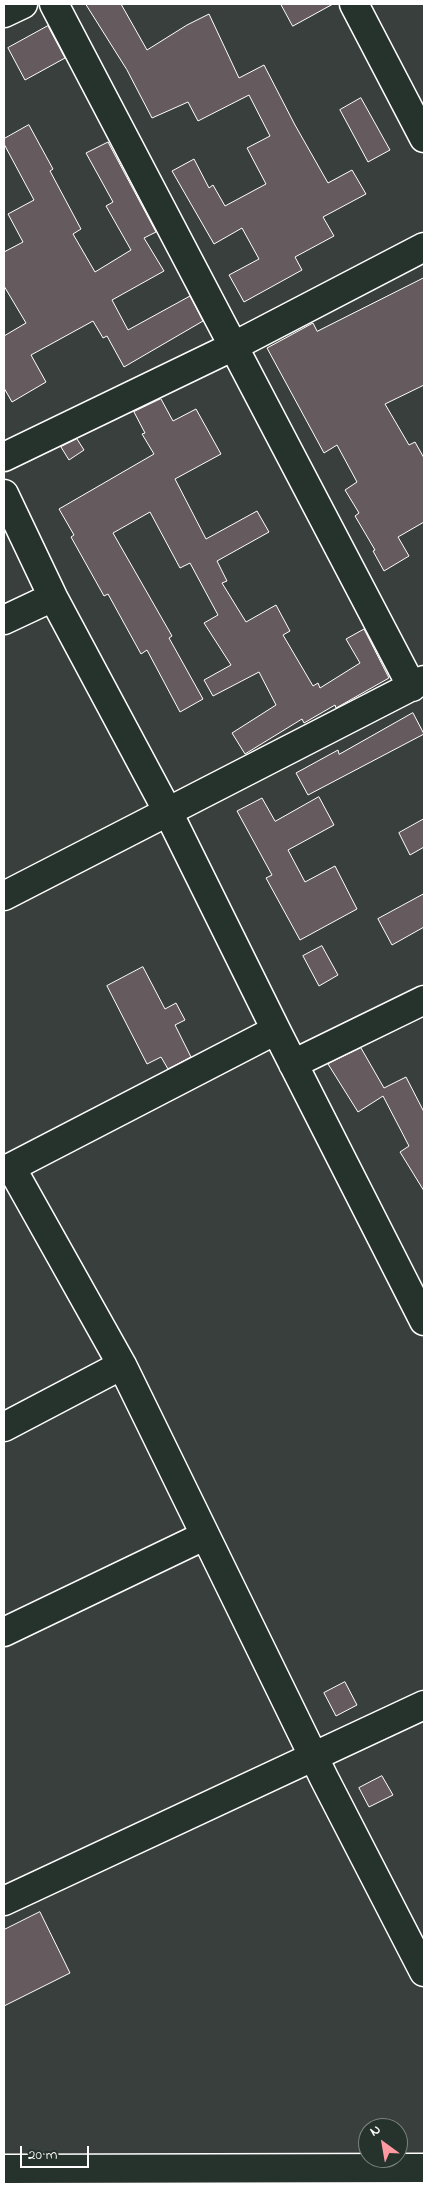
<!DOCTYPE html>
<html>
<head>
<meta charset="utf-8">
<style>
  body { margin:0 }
  #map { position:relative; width:428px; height:2188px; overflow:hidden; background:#393f3c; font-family:"Indie Flower",sans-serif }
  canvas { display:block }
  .frame { position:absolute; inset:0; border:5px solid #fff; pointer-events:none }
  .north { position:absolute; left:358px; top:2118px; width:50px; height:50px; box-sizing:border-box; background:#26332d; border:1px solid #7d8581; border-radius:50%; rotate:328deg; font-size:14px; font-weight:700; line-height:20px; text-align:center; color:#fff }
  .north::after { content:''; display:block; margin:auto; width:18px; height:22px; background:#ff9aa2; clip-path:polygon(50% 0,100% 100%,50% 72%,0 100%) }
  .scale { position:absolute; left:20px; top:2146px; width:69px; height:22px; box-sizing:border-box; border:2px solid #fff; border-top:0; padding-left:6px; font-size:15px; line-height:18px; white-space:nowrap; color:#fff; -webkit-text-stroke:4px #26332d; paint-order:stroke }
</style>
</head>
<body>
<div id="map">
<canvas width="428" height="2188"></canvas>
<div class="frame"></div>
<div class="north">N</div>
<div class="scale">20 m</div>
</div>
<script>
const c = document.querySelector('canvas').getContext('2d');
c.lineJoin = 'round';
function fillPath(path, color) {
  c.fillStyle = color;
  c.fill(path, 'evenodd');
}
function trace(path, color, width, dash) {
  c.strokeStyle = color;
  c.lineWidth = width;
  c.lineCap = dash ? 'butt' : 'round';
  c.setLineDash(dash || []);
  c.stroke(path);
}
const building = new Path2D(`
  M 86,4 L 121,4 L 147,50 L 187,25 L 209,14 L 239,78 L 264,65 L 295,125 L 328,183 L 352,170 L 366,194 L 323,217 L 334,236 L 295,257 L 302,270 L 244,302 L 229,275 L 259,259 L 242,228 L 214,244 L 172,171 L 194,159 L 209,188 L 213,185 L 225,206 L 266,184 L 247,148 L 270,136 L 249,95 L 198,121 L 188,102 L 152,118 L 127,70 Z
  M 281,4 L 333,4 L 293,26 Z
  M 48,26 L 65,58 L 25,80 L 8,48 Z
  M 361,98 L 390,150 L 368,162 L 340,110 Z
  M 29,125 L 53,169 L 50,171 L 81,229 L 73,234 L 95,272 L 131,250 L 106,206 L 113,202 L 86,153 L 108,142 L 156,232 L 144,238 L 164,271 L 112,300 L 128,330 L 190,296 L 203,321 L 124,367 L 107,336 L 103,338 L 93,321 L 31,355 L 46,382 L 12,402 L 4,388 L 4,336 L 26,323 L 4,286 L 4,252 L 23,242 L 8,214 L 34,200 L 4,144 L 4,139 Z
  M 424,278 L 424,385 L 385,404 L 409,445 L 415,442 L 424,458 L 424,522 L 398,537 L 409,556 L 384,571 L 373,551 L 375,550 L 355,516 L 359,513 L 345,490 L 357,482 L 337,445 L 324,453 L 267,348 L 313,323 L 317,331 Z
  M 161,399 L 173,421 L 196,409 L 221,454 L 175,479 L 206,539 L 257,511 L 269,532 L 217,561 L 227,581 L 222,583 L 246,622 L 276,605 L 290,631 L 283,635 L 313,686 L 318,683 L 320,688 L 360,663 L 346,639 L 364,629 L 389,678 L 336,708 L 335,705 L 304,723 L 302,719 L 245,754 L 232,733 L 276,705 L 259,672 L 213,696 L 204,680 L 231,665 L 204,623 L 218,615 L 190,563 L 180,568 L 150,512 L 113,533 L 172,636 L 169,638 L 203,699 L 180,712 L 147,650 L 141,654 L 108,594 L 104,596 L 71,537 L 74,535 L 59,509 L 154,454 L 142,434 L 145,433 L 134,412 Z
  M 77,439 L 84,450 L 69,460 L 61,447 Z
  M 413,713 L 424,734 L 308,795 L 296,773 L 338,750 L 339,754 Z
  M 319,797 L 334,825 L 288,850 L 305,882 L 335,866 L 357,909 L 300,940 L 266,878 L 272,875 L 237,811 L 262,798 L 275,821 Z
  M 424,819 L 424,847 L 410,855 L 399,833 Z
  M 424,894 L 424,927 L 392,945 L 378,919 Z
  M 322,946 L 338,975 L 319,986 L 303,956 Z
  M 143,967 L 165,1009 L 176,1003 L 185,1020 L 175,1025 L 191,1057 L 168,1069 L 161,1057 L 147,1064 L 107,986 Z
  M 361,1048 L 384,1088 L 406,1077 L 424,1112 L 424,1191 L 400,1152 L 409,1146 L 383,1096 L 358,1112 L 328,1064 Z
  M 345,1682 L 357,1705 L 336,1716 L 324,1693 Z
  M 382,1776 L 393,1795 L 369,1807 L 359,1788 Z
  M 40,1912 L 70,1973 L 4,2006 L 4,1930 Z`);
const minor = new Path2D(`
  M 54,4 L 412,687
  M 354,4 L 424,138
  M 4,13 L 23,4
  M 4,457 L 234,346 L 424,247
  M 4,494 L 53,597 L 168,812 L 276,1030 L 424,1321
  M 4,620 L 53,597
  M 4,896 L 424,680
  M 293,1064 L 424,1000
  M 11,1167 L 122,1365 L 324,1778 L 424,1972
  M 4,1171 L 276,1030
  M 4,1427 L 122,1365
  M 4,1632 L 204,1536
  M 4,1901 L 424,1705
  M 4,2169 L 424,2168`);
fillPath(building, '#655b5e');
trace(building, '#fff', 1);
trace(minor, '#fff', 31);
trace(minor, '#26332d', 28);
</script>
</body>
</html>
